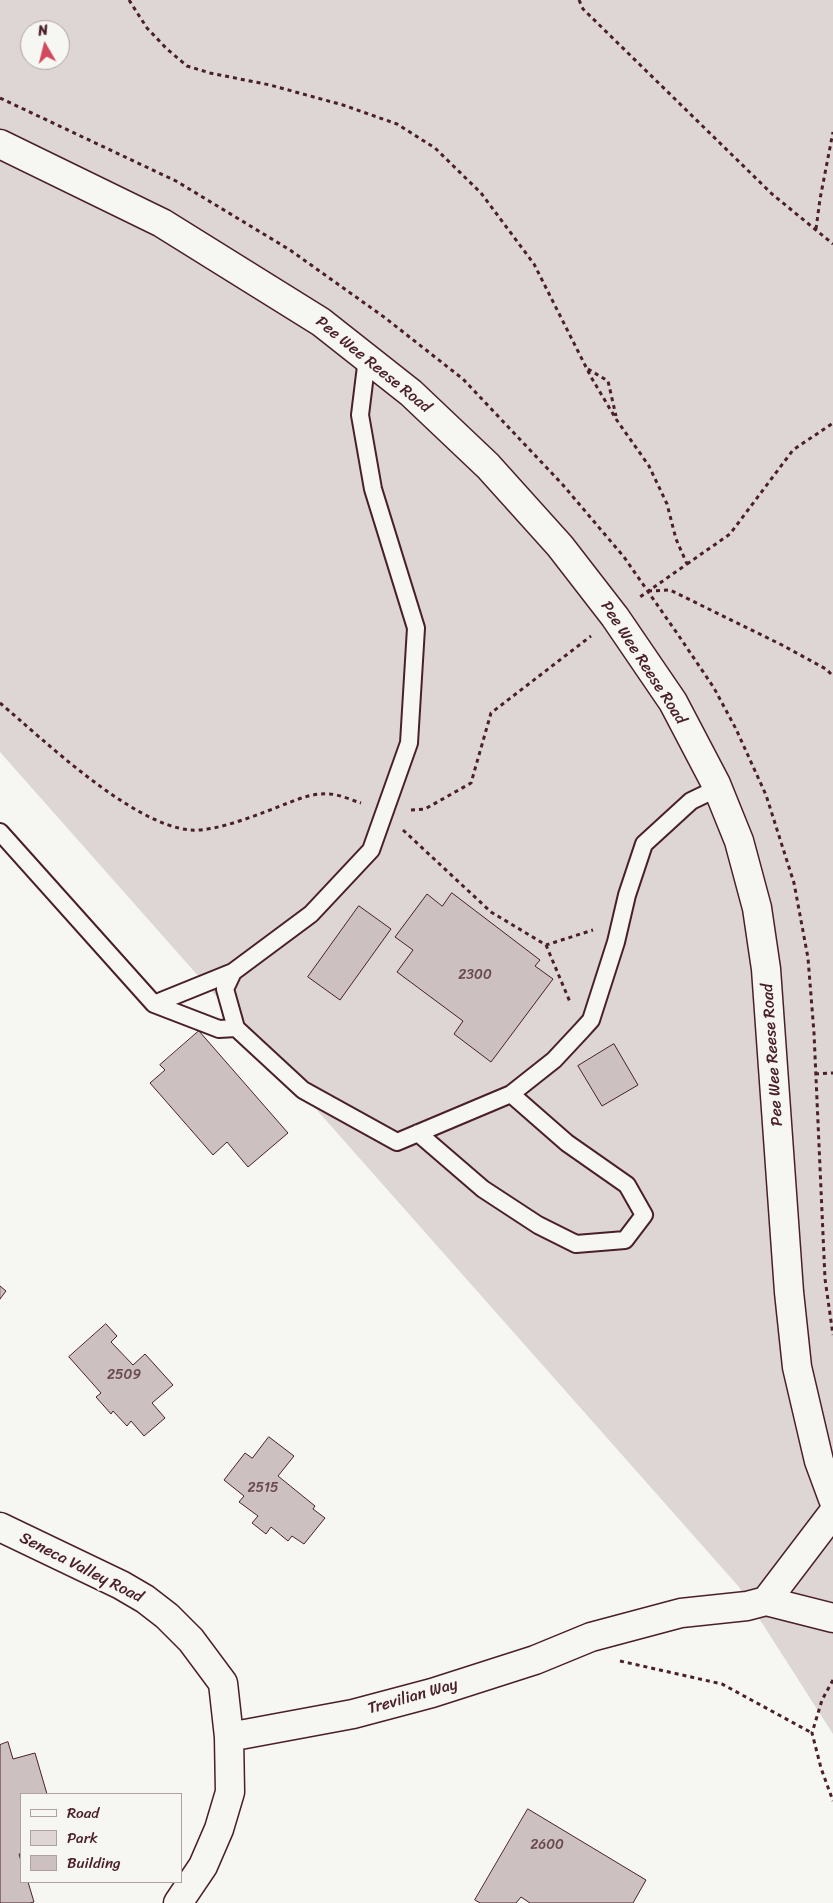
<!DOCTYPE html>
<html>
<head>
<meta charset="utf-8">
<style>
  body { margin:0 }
  #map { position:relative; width:833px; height:1903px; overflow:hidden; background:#f6f6f2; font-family:Sriracha,sans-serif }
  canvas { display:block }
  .legend { position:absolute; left:20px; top:1793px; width:162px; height:90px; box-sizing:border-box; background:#f6f6f2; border:1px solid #b1a0a2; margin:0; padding:6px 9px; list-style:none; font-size:15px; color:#4a1f2b }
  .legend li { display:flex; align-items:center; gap:10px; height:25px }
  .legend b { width:25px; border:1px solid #b1a0a2 }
  .north { position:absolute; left:20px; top:20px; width:50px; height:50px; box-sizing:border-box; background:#f6f6f2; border:1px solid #b1a0a2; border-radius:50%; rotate:352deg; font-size:14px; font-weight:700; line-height:20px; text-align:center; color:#4a1f2b }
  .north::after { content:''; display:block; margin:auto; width:18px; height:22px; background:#d1495b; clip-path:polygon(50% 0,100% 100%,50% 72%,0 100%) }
</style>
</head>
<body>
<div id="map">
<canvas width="833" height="1903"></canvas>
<ul class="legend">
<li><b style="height:6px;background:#f6f6f2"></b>Road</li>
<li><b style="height:14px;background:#ddd6d5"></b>Park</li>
<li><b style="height:14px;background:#ccc1c0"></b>Building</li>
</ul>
<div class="north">N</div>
</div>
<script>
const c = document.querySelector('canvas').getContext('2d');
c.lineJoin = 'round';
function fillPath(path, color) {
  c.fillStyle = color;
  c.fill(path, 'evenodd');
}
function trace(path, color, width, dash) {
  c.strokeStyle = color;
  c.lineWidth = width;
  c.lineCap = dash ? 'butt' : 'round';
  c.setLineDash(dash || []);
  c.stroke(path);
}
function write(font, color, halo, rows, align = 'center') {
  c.font = font + ' Sriracha,sans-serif';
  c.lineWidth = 5;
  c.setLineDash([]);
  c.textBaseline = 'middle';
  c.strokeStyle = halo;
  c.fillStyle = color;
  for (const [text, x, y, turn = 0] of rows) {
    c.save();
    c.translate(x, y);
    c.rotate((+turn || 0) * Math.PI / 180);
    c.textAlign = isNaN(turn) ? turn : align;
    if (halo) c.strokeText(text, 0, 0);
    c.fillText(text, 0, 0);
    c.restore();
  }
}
const green = new Path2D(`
  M 0,0 L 833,0 L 833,1734 L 739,1587 L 0,752 ZM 30,30 L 60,30 L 60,60 L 30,60 Z`);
const building = new Path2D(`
  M 452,893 L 540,960 L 535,966 L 553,979 L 491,1062 L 454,1034 L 463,1021 L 397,972 L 413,950 L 395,937 L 427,894 L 442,906 Z
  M 359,906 L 391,929 L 340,1000 L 308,977 Z
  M 199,1031 L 288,1133 L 248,1167 L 227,1142 L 213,1155 L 150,1083 L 165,1070 L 160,1065 Z
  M 614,1044 L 638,1085 L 602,1106 L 578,1066 Z
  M 0,1286 L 6,1291 L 0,1299 Z
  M 106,1324 L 117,1336 L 111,1342 L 133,1365 L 145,1354 L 173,1385 L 152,1403 L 165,1418 L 144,1436 L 131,1421 L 127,1426 L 113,1411 L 111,1414 L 96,1397 L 101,1393 L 69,1357 Z
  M 269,1437 L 294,1456 L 278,1476 L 315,1506 L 313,1509 L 325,1518 L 304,1544 L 292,1536 L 288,1541 L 271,1527 L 266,1534 L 252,1523 L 258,1516 L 239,1502 L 244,1496 L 224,1480 L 245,1453 L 252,1458 Z
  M 8,1742 L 13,1759 L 35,1753 L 47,1794 L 21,1794 L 21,1854 L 19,1854 L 21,1861 L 21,1882 L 28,1882 L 34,1902 L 30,1903 L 0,1903 L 0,1745 Z
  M 528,1809 L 646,1880 L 633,1903 L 530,1903 L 521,1897 L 516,1903 L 480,1903 L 475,1900 Z`);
const path = new Path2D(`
  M 129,0 L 147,28 L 167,49 L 187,66 L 210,73 L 270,85 L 343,105 L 397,124 L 435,148 L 481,193 L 534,264 L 591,377 L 616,419 L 649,466 L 667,504 L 676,539 L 687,564 L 637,599
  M 579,0 L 583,9 L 772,194 L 833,244
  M 0,98 L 176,181 L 290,250 L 384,317 L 463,379 L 563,485 L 624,557 L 681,639 L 714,688 L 736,729 L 766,795 L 794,883 L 808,958 L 814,1033 L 825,1279 L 833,1335
  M 816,229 L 820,199 L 833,132
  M 588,369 L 608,381 L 616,416
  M 687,564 L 730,534 L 793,450 L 833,423
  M 648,591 L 670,590 L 782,645 L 826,669 L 833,676
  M 0,703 C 45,741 131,824 190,830 C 217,832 262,813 288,803 C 301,798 314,793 328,794 C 339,794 351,800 361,803
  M 411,810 L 425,809 L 471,783 L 491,713 L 591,636
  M 403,830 L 491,912 L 546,945 L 593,930
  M 546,945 L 570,1002
  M 815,1074 L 833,1073
  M 620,1661 L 722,1684 L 812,1733
  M 833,1680 L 822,1700 L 812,1733 L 821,1768 L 833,1801`);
const service = new Path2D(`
  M 367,358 L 360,415 L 373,489 L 416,628 L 409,743 L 371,850 L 311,914 L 233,972 L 225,989 L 236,1028 L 303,1090 L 397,1142 L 511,1094 L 554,1060 L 582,1030 L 591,1020 L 616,942 L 627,895 L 644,844 L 691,801 L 718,788
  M 0,832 L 154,1004 L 219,1029 L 236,1028
  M 154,1004 L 233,972
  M 418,1133 L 483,1189 L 538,1225 L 576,1244 L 625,1240 L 644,1215 L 627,1185 L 567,1143 L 511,1094`);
const minor = new Path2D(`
  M 0,144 L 162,223 L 321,322 L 411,393 L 488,466 L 560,546 L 615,617 L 673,702 L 716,784 L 739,841 L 757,908 L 766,969 L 789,1292 L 797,1367 L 819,1461 L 833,1499
  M 0,1527 L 121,1585 L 145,1599 L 167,1616 L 191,1640 L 223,1683 L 229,1737 L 230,1792 L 219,1829 L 203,1866 L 178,1903
  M 766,1601 L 833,1513
  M 229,1737 L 353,1714 L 432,1693 L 535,1660 L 591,1637 L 681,1613 L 747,1606 L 766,1601 L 833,1618`);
const numberNames = [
  ["2300",475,975],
  ["2509",124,1375],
  ["2515",263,1488],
  ["2600",547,1845]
];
const streetNames = [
  ["Pee Wee Reese Road",373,365,39],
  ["Pee Wee Reese Road",643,663,57],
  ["Pee Wee Reese Road",773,1055,-94],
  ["Seneca Valley Road",81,1568,27],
  ["Trevilian Way",413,1697,-16]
];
fillPath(green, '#ddd6d5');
fillPath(building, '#ccc1c0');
trace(building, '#4a1f2b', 1);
trace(service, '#4a1f2b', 20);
trace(minor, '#4a1f2b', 31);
trace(path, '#4a1f2b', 3, [4, 4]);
trace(service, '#f6f6f2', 16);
trace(minor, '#f6f6f2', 28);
write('14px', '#6a4850', null, numberNames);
write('16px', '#4a1f2b', '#f6f6f2', streetNames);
</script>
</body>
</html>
